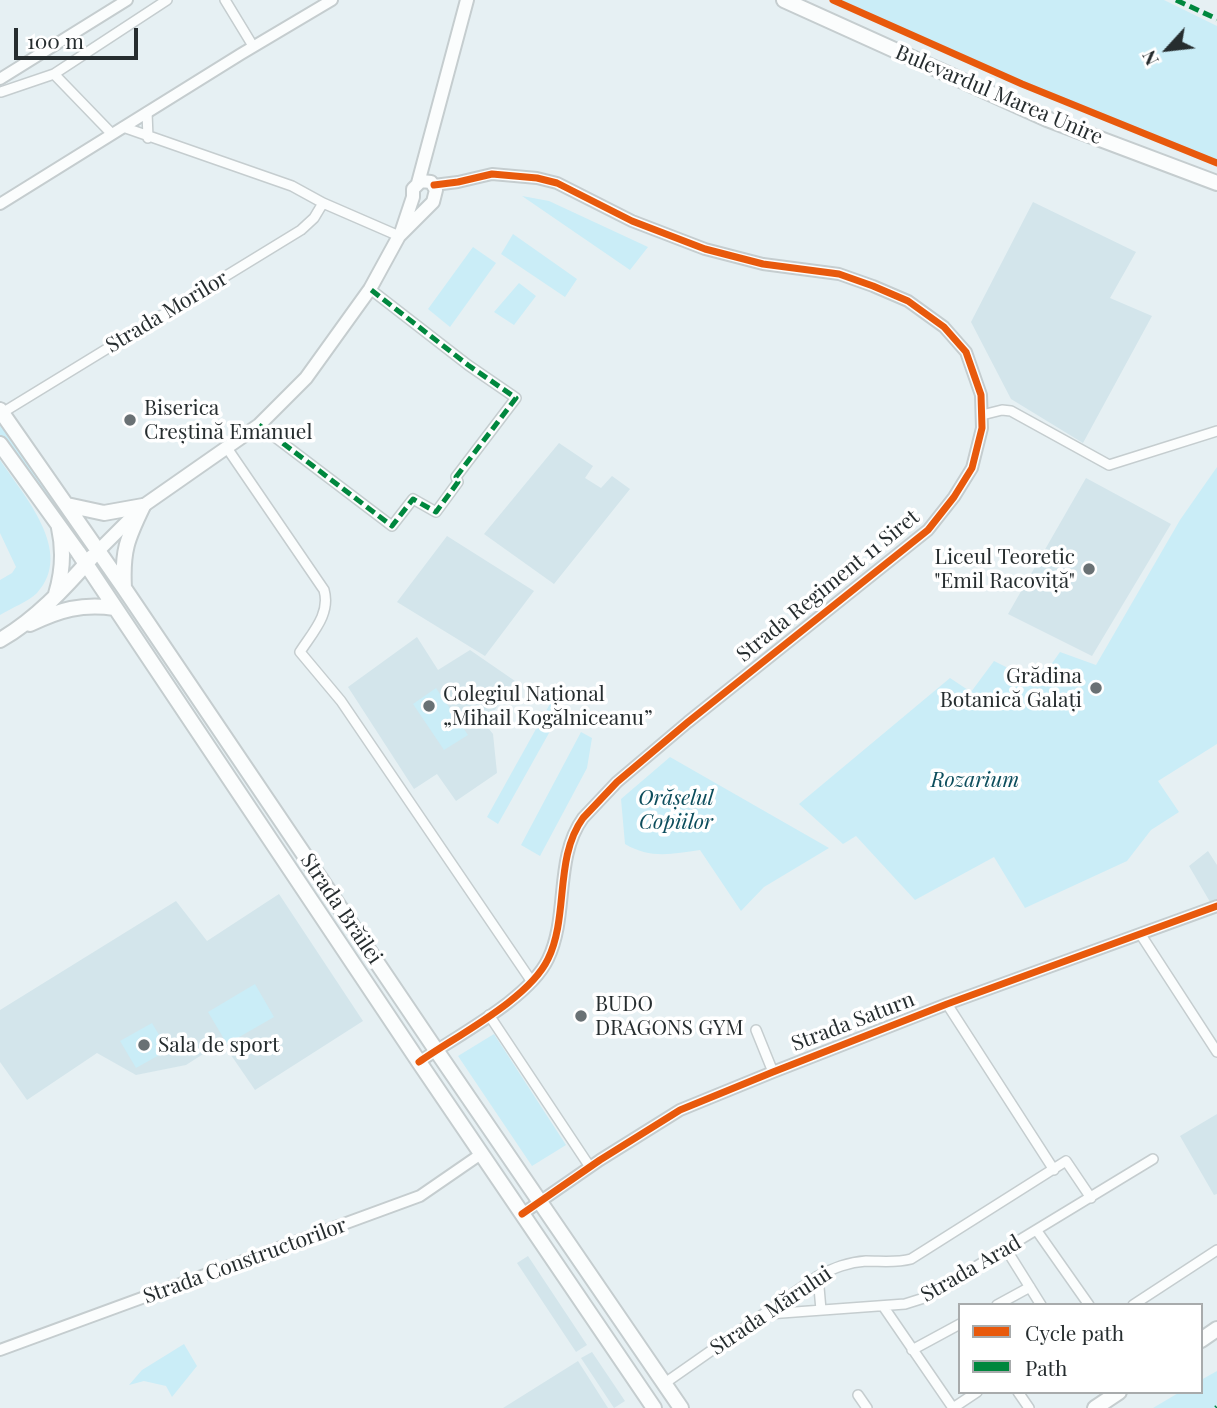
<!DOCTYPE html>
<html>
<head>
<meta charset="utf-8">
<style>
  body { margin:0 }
  #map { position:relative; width:1217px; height:1408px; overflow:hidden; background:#e6f0f3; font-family:"Playfair Display",serif }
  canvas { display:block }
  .legend { position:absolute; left:958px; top:1303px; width:245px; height:91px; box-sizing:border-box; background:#fff; border:2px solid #a8abac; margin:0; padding:9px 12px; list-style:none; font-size:21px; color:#262d2f }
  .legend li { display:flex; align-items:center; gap:14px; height:35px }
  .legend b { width:35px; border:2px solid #a8abac }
  .north { position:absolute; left:1133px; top:14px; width:70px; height:70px; -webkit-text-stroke:5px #fff; paint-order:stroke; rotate:243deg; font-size:19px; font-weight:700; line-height:28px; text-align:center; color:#262d2f }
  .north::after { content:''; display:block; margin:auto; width:24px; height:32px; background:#262d2f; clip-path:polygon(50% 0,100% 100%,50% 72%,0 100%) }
  .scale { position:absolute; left:14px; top:28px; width:124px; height:32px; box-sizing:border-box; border:4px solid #262d2f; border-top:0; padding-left:9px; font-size:21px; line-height:24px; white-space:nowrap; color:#262d2f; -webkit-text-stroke:5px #fff; paint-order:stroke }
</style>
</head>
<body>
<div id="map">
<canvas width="1217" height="1408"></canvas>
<ul class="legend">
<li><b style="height:9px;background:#e8590c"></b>Cycle path</li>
<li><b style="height:9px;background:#00873e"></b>Path</li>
</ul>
<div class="north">N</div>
<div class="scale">100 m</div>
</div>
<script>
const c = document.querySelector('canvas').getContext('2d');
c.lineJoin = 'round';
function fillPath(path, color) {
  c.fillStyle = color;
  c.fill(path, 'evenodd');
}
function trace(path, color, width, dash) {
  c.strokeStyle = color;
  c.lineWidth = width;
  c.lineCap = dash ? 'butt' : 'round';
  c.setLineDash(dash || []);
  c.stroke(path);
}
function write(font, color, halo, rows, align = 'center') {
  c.font = font + ' "Playfair Display",serif';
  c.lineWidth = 7;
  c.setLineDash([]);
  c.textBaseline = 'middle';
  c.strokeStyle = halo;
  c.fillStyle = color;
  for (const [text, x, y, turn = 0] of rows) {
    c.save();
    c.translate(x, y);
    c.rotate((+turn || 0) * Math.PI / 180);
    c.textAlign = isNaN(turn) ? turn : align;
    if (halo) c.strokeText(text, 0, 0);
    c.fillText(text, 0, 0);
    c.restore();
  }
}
const built = new Path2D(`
  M 1033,202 L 1136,252 L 1110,298 L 1152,316 L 1083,443 L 1011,399 L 971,322 Z
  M 559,443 L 593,466 L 585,478 L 601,488 L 612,476 L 630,489 L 554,584 L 484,534 Z
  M 1086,478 L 1171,524 L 1092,656 L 1008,614 Z
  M 447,536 L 534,591 L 485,656 L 397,602 Z
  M 417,637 L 438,670 L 470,650 L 515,681 L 485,724 L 493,734 L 497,773 L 456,801 L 437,774 L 414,789 L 348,687 Z
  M 1208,851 L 1217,865 L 1217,904 L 1213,907 L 1189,866 Z
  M 279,894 L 363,1021 L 255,1090 L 222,1042 L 186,1065 L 136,1075 L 97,1053 L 27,1100 L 0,1062 L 0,1010 L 176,901 L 207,941 Z
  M 1217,1114 L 1217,1194 L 1214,1195 L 1180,1136 Z
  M 528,1256 L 587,1345 L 576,1352 L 517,1263 Z
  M 592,1352 L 625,1401 L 614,1408 L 581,1358 Z
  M 578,1361 L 608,1408 L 503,1408 Z`);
const green = new Path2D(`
  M 840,0 L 1164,0 L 1217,26 L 1217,161 L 1027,84 Z
  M 522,196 L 549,201 L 648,247 L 630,270 Z
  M 513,234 L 577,279 L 565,297 L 501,254 Z
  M 473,247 L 496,263 L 450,327 L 428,309 Z
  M 519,283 L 536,296 L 514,325 L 494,312 Z
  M 0,423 L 83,540 L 81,543 L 77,544 L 0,435 Z
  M 0,460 C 24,496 75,552 37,593 C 28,602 11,608 0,615 L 0,580 L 12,573 L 16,567 L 0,533 Z
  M 1217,467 L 1217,744 L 1158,781 L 1179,812 L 1151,830 L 1127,861 L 1025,908 L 994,857 L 915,900 L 856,836 L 843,844 L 799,804 L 950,678 L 971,692 L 994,661 L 1038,683 L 1060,652 L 1096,665 L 1180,520 Z
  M 436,688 L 468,735 L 444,750 L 413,704 Z
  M 551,702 L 563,708 L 498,824 L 487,817 Z
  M 581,732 L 592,738 L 587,768 L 540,856 L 521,845 Z
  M 670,757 L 829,848 L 764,887 L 741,911 L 700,850 C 672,854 650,859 625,844 L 621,799 Z
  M 255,984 L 274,1017 L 227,1044 L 208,1012 Z
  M 152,1023 L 168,1050 L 136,1068 L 120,1041 Z
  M 494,1034 L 566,1145 L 532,1166 L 458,1056 Z
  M 184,1344 L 197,1366 L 172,1397 L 166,1386 L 144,1381 L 129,1385 L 142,1370 Z
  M 1217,1371 L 1217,1408 L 1153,1408 L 1180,1392 L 1201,1392 L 1201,1380 Z`);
const minor = new Path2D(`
  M 225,0 L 253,46
  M 54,74 L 112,134
  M 1,92 L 54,74 L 167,0
  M 147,112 L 148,138
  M 123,127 L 292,186 L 323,203 L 399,236
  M 2,413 L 301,230 L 314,218 L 323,203
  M 982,415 L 1002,410 L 1011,411 L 1109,465 L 1217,431
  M 259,425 L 392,526 L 413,499 L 436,512 L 458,482 L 456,477 L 516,398 L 468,365 L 370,289
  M 227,448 L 324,590 C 331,614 312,633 300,652 L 341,701 L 532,982
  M 1141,935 L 1217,1052
  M 947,1004 L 1054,1170
  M 489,1015 L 590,1167
  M 756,1030 L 773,1072
  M 1037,1231 L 1089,1305
  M 1006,1249 L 1041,1305
  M 818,1276 L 821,1310
  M 997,1305 L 1030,1287
  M 1133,1305 L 1217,1250
  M 883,1306 L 953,1408
  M 768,1314 L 905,1304 L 924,1298 L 1153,1159
  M 912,1350 L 960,1324
  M 665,1383 L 818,1276 C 834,1268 848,1262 866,1261 C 882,1261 896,1263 911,1259 L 1066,1161 L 1091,1198
  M 1018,1392 L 1029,1408
  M 858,1395 L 867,1408
  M 953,1408 L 977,1392`);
const tertiary = new Path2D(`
  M 0,79 L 127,0
  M 0,204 L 241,54 L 332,0
  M 419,1062 C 456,1036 529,999 548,959 C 569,916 554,858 583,818 L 617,782 L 688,722 L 928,530 L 954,497 L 972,468 L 982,428 L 981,395 L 966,352 L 944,327 L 908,301 L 873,286 L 839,274 L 763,264 L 705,249 L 632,221 L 557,183 L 537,178 L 492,174 L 458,182 L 434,185
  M 522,1214 L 600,1160 L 680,1110 L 773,1072 L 947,1004 L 1217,906
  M 0,1350 L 420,1196 L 481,1154`);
const secondary = new Path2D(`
  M 418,183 L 467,0
  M 98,551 L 143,506 L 259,425 L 306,378 L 370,289 L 399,236 L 433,202 L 436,190 L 431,182 L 421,181 L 413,189 L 413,197 L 401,233`);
const primary = new Path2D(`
  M 784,0 L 1047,119 L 1217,183
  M 0,410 L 124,588 L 436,1050 L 681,1408
  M 0,444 L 78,552 L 419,1062 L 654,1408
  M 67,505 L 104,513 L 143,506
  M 124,588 C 122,551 127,539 143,506
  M 56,594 C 63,571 64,550 59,528
  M 30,624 C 59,610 82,603 115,608
  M 0,640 C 35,620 65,588 92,557
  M 1201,1340 L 1217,1329
  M 1095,1408 L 1119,1392`);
const quiet = new Path2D(`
  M 1176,0 L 1217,19
  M 259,425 L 392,526 L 413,499 L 436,512 L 458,482 L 456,477 L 516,398 L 468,365 L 370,289
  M 1216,1408 L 1217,1407`);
const cycleway = new Path2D(`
  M 833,0 L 1022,84 L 1217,163
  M 419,1062 C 456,1036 529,999 548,959 C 569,916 554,858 583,818 L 617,782 L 688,722 L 928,530 L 954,497 L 972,468 L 982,428 L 981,395 L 966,352 L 944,327 L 908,301 L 873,286 L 839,274 L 763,264 L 705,249 L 632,221 L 557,183 L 537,178 L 492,174 L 458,182 L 434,185
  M 522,1214 L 600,1160 L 680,1110 L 773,1072 L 947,1004 L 1217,906`);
const markers = [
  [130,420,7,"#697174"],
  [1089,569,7,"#697174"],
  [1096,688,7,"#697174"],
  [429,706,7,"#697174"],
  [581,1016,7,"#697174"],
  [144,1045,7,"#697174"]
];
const streetNames = [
  ["Bulevardul Marea Unire",999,95,23],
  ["Strada Morilor",167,312,-31],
  ["Strada Regiment 11 Siret",828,586,-39],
  ["Strada Brăilei",341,909,56],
  ["Strada Saturn",853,1022,-21],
  ["Strada Constructorilor",245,1261,-20],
  ["Strada Arad",971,1269,-30],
  ["Strada Mărului",771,1311,-34]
];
const poiNames = [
  ["Biserica",144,408],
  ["Creștină Emanuel",144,432],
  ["Liceul Teoretic",1075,557,"right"],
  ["\"Emil Racoviță\"",1075,581,"right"],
  ["Grădina",1082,676,"right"],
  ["Botanică Galați",1082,700,"right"],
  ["Colegiul Național",443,694],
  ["„Mihail Kogălniceanu”",443,718],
  ["BUDO",595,1004],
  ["DRAGONS GYM",595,1028],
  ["Sala de sport",158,1045]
];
const parkNames = [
  ["Rozarium",975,780],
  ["Orășelul",676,798],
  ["Copiilor",676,822]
];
fillPath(built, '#d3e5eb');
fillPath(green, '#caedf7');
trace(minor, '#c5cdcf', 12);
trace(tertiary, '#c5cdcf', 14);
trace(secondary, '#c5cdcf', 16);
trace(primary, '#c5cdcf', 18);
trace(minor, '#fbfdfd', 9);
trace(tertiary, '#fbfdfd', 10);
trace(secondary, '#fbfdfd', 12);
trace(primary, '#fbfdfd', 14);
trace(quiet, '#00873e', 5, [10, 5]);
trace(cycleway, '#e8590c', 7);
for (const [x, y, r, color] of markers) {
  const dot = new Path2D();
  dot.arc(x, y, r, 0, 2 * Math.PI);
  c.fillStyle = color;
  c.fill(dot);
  trace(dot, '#fff', 2.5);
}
write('21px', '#262d2f', '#fff', streetNames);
write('21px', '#262d2f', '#fff', poiNames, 'left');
write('italic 21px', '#0c4d5c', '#fff', parkNames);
</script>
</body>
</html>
